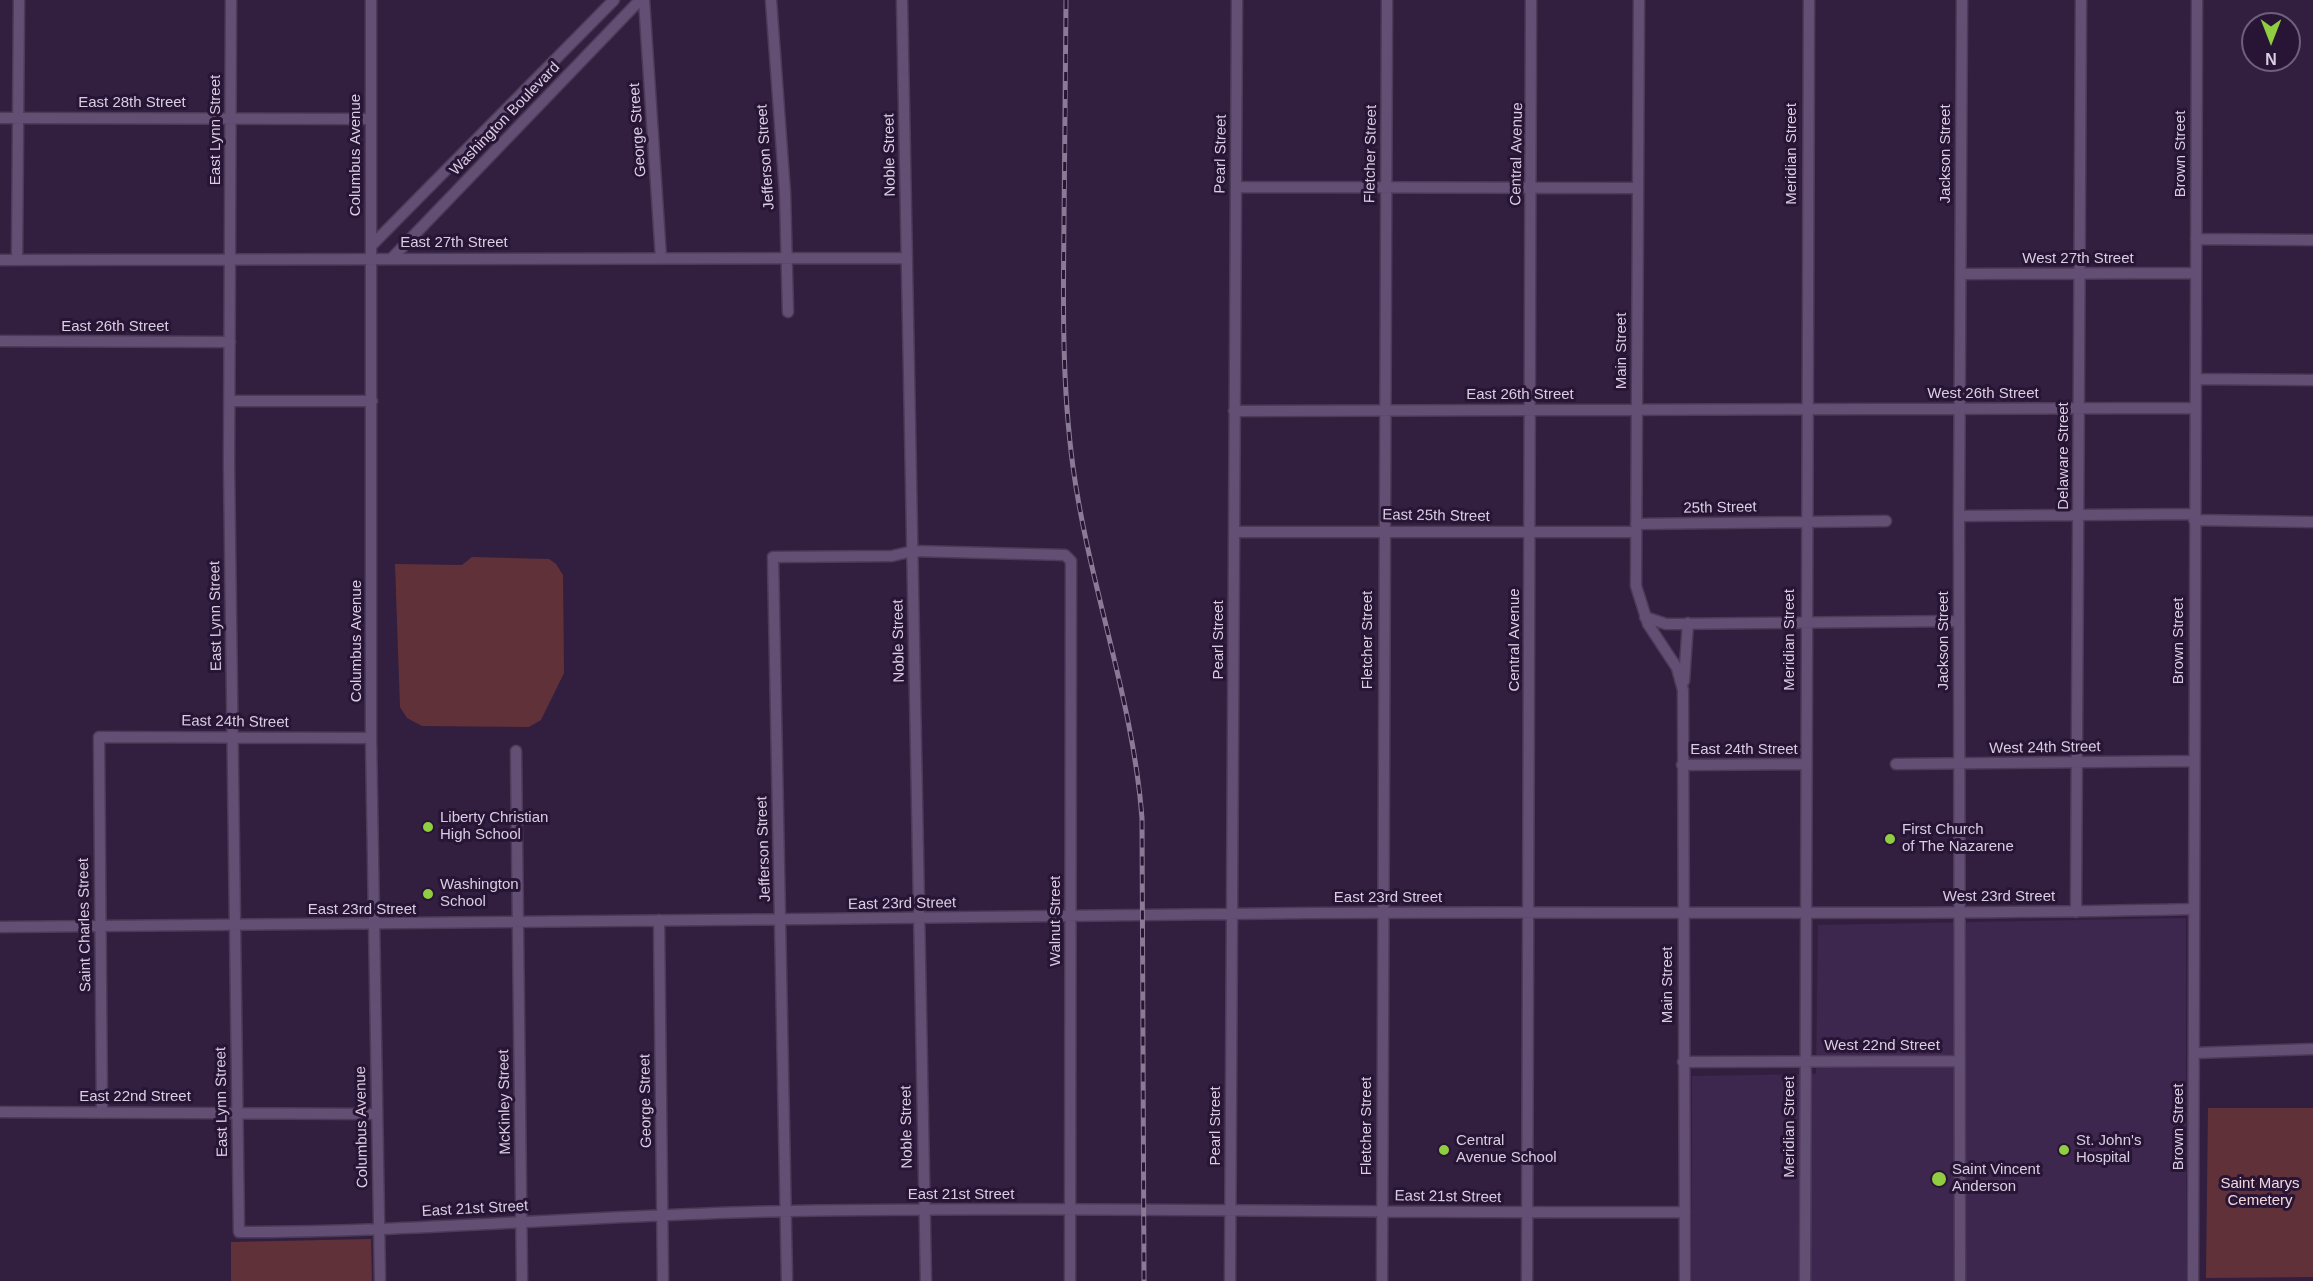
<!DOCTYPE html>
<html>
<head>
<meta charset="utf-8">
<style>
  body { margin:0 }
  #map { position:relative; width:2313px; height:1281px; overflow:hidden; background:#321f40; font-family:Arial,sans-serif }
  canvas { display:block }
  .north { position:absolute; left:2241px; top:12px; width:60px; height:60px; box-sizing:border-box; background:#281535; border:2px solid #6f5f7b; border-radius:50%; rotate:180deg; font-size:16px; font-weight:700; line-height:24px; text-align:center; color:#d9cde3 }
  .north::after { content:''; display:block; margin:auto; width:21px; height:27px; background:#91cd40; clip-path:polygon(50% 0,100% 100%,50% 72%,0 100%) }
</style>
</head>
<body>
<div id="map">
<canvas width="2313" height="1281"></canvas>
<div class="north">N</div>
</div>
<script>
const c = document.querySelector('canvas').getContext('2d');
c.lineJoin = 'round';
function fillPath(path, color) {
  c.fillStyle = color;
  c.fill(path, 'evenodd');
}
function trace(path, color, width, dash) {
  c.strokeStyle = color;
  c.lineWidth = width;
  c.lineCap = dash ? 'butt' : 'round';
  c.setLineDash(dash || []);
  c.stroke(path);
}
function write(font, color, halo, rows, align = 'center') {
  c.font = font + ' Arial,sans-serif';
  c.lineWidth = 6;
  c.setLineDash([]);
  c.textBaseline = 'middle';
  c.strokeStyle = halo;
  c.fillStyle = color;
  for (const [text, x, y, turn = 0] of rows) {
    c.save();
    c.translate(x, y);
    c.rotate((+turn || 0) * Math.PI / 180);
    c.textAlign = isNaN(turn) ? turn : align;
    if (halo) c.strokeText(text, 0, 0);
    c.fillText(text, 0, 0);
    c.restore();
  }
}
const built = new Path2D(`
  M 2186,918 L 2186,1281 L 1692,1281 L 1692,1076 L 1816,1074 L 1818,925 Z`);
const green = new Path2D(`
  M 472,557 L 549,559 L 556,564 L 563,575 L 564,673 L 541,720 L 529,727 L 422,726 L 407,718 L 400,707 L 395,564 L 462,565 Z
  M 2208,1108 L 2313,1108 L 2313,1277 L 2206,1278 Z
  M 371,1239 L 372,1281 L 231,1281 L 231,1242 Z`);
const minor = new Path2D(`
  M 231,0 L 229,465 L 239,1232 C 423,1232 606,1214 791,1211 C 1089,1206 1387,1214 1685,1212
  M 371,0 L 371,738 L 380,1281
  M 644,0 L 661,258
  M 771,0 L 785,193 L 788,312
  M 902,0 L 926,1281
  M 1639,0 L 1636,586 L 1648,624 L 1677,668 L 1683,690 L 1685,1281
  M 0,118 L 371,119
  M 1236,187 L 1637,188
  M 2196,239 L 2313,240
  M 372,245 L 614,0
  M 392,258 L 640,0
  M 0,260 L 907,258
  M 17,260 L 19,0
  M 1961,274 L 2195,273
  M 0,341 L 230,342
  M 2196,379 L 2313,380
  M 230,401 L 372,401
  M 1234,411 L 2195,408
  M 1959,516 L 2194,514
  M 2194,520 L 2313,522
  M 1636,524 L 1886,521
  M 1235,532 L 1636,532
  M 1645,617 L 1666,624 L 1959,621
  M 1684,681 L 1688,623
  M 516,751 L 522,1281
  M 1896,764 L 2194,761
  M 1682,765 L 1805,764
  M 2076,912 L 2081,0
  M 659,920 L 663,1281
  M 0,927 C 437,926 874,917 1311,913 C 1605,911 1899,916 2193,909
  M 2194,1053 L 2313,1049
  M 1683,1062 L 1959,1061
  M 0,1112 L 377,1114
  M 102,1113 L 99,737 L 371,738
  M 787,1281 L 773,557 L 892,556 L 913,551 L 1065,555 L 1071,561 L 1070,1281
  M 1230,1281 L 1237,0
  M 1382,1281 L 1387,0
  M 1527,1281 L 1531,0
  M 1805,1281 L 1809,0
  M 1960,1281 L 1959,516 L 1962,0
  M 2193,1281 L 2197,0`);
const rail = new Path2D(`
  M 1066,0 C 1066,74 1065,148 1064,222 C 1063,304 1062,386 1073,467 C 1089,585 1133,699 1142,818 L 1144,1281`);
const markers = [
  [428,827,6,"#91cd40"],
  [1890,839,6,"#91cd40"],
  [428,894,6,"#91cd40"],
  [1444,1150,6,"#91cd40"],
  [2064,1150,6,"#91cd40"],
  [1939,1179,8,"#91cd40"]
];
const streetNames = [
  ["East 28th Street",132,103],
  ["Washington Boulevard",505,119,-46],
  ["East Lynn Street",216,130,-90],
  ["George Street",638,130,-94],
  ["Pearl Street",1221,154,-89],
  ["Fletcher Street",1371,154,-89],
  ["Central Avenue",1517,154,-89],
  ["Meridian Street",1792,154,-90],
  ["Jackson Street",1946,154,-90],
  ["Brown Street",2181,154,-90],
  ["Columbus Avenue",356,155,-90],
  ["Noble Street",890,155,-91],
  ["Jefferson Street",766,157,-94],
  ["East 27th Street",454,243],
  ["West 27th Street",2078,259],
  ["East 26th Street",115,327],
  ["Main Street",1622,351,-90],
  ["West 26th Street",1983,394],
  ["East 26th Street",1520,395],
  ["Delaware Street",2064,456,-90],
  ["25th Street",1720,508,-1],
  ["East 25th Street",1436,516,1],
  ["East Lynn Street",216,616,-91],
  ["Pearl Street",1219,640,-90],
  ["Fletcher Street",1368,640,-90],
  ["Central Avenue",1515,640,-90],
  ["Meridian Street",1790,640,-90],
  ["Columbus Avenue",357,641,-90],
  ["Noble Street",899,641,-91],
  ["Jackson Street",1944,641,-90],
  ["Brown Street",2179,641,-90],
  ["East 24th Street",235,722,1],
  ["West 24th Street",2045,748,-1],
  ["East 24th Street",1744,750],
  ["Jefferson Street",764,849,-92],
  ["West 23rd Street",1999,897],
  ["East 23rd Street",1388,898],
  ["East 23rd Street",902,904,-1],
  ["East 23rd Street",362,910],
  ["Walnut Street",1056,921,-90],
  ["Saint Charles Street",85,925,-91],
  ["Main Street",1668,985,-90],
  ["West 22nd Street",1882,1046],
  ["East 22nd Street",135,1097],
  ["George Street",646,1101,-91],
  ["East Lynn Street",222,1102,-91],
  ["McKinley Street",505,1102,-91],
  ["Pearl Street",1216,1126,-90],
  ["Fletcher Street",1367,1126,-90],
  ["Columbus Avenue",362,1127,-91],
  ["Noble Street",907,1127,-91],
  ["Meridian Street",1790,1127,-90],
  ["Brown Street",2179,1127,-90],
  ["East 21st Street",961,1195],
  ["East 21st Street",1448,1197,1],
  ["East 21st Street",475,1209,-3]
];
const poiNames = [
  ["Liberty Christian",440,818],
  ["High School",440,835],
  ["First Church",1902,830],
  ["of The Nazarene",1902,847],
  ["Washington",440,885],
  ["School",440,902],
  ["Central",1456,1141],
  ["Avenue School",1456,1158],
  ["St. John's",2076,1141],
  ["Hospital",2076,1158],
  ["Saint Vincent",1952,1170],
  ["Anderson",1952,1187]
];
const parkNames = [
  ["Saint Marys",2260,1184],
  ["Cemetery",2260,1201]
];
fillPath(built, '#3e274e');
fillPath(green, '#613139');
trace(minor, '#4c3a57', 13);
trace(minor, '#644f74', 10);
trace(rail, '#8a7a96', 5);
trace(rail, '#281535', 3, [9]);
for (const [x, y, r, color] of markers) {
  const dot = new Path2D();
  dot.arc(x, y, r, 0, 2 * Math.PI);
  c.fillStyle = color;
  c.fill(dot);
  trace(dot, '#281535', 2);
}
write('15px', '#d9cde3', '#281535', streetNames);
write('15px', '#d9cde3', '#281535', poiNames, 'left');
write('15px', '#f1d7da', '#281535', parkNames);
</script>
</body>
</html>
